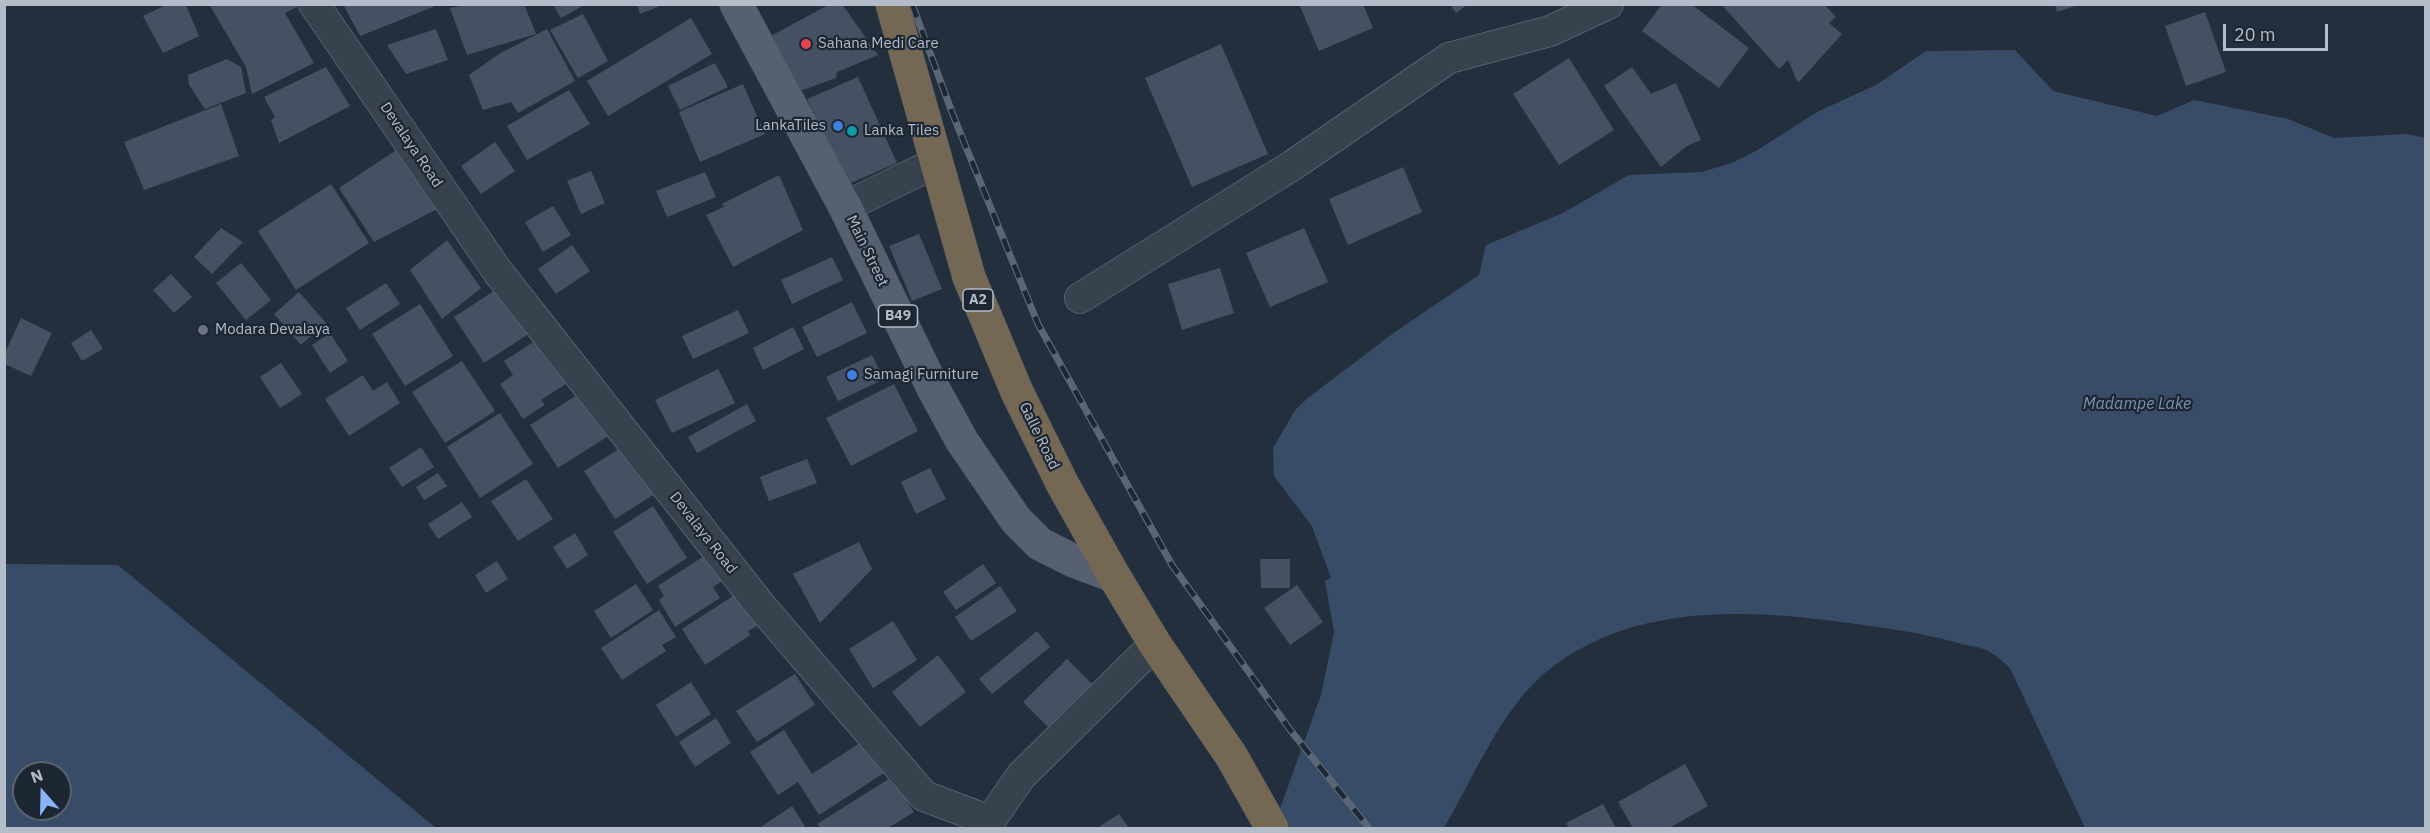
<!DOCTYPE html>
<html>
<head>
<meta charset="utf-8">
<style>
  body { margin:0 }
  #map { position:relative; width:2430px; height:833px; overflow:hidden; background:#242f3e; font-family:"IBM Plex Sans",sans-serif }
  canvas { display:block }
  .frame { position:absolute; inset:0; border:6px solid #b4bcc9; pointer-events:none }
  .north { position:absolute; left:12px; top:761px; width:60px; height:60px; box-sizing:border-box; background:#1d2633; border:2px solid #59626f; border-radius:50%; rotate:340deg; font-size:16px; font-weight:700; line-height:24px; text-align:center; color:#b4bcc9 }
  .north::after { content:''; display:block; margin:auto; width:21px; height:27px; background:#8ab4f8; clip-path:polygon(50% 0,100% 100%,50% 72%,0 100%) }
  .scale { position:absolute; left:2223px; top:24px; width:105px; height:27px; box-sizing:border-box; border:3px solid #b4bcc9; border-top:0; padding-left:8px; font-size:18px; line-height:21px; white-space:nowrap; color:#b4bcc9; -webkit-text-stroke:4px #1d2633; paint-order:stroke }
</style>
</head>
<body>
<div id="map">
<canvas width="2430" height="833"></canvas>
<div class="frame"></div>
<div class="north">N</div>
<div class="scale">20 m</div>
</div>
<script>
const c = document.querySelector('canvas').getContext('2d');
c.lineJoin = 'round';
function fillPath(path, color) {
  c.fillStyle = color;
  c.fill(path, 'evenodd');
}
function trace(path, color, width, dash) {
  c.strokeStyle = color;
  c.lineWidth = width;
  c.lineCap = dash ? 'butt' : 'round';
  c.setLineDash(dash || []);
  c.stroke(path);
}
function write(font, color, halo, rows, align = 'center') {
  c.font = font + ' "IBM Plex Sans",sans-serif';
  c.lineWidth = 4.5;
  c.setLineDash([]);
  c.textBaseline = 'middle';
  c.strokeStyle = halo;
  c.fillStyle = color;
  for (const [text, x, y, turn = 0] of rows) {
    c.save();
    c.translate(x, y);
    c.rotate((+turn || 0) * Math.PI / 180);
    c.textAlign = isNaN(turn) ? turn : align;
    if (halo) c.strokeText(text, 0, 0);
    c.fillText(text, 0, 0);
    c.restore();
  }
}
const water = new Path2D(`
  M 2015,50 L 2053,91 L 2157,116 L 2194,100 L 2288,119 L 2334,138 L 2407,134 L 2425,138 L 2425,828 L 2085,828 L 2010,668 C 2003,662 1996,655 1988,651 C 1981,647 1970,646 1962,644 C 1934,636 1906,631 1877,627 C 1767,611 1638,596 1545,673 C 1501,710 1473,778 1444,828 L 1273,828 L 1321,695 L 1334,632 L 1325,581 L 1331,578 L 1312,526 L 1274,476 L 1273,448 L 1296,409 L 1309,397 L 1395,332 L 1479,275 L 1486,245 L 1563,213 L 1629,175 L 1702,172 L 1734,162 L 1756,151 L 1817,112 L 1876,85 L 1926,51 Z
  M 5,564 L 118,565 L 436,828 L 5,828 ZM 24,773 L 60,773 L 60,809 L 24,809 Z`);
const building = new Path2D(`
  M 209,4 L 303,4 L 285,13 L 314,63 L 252,94 L 246,67 Z
  M 343,4 L 438,4 L 438,5 L 360,36 Z
  M 471,4 L 524,4 L 536,34 L 467,55 L 450,8 Z
  M 553,4 L 586,4 L 561,18 Z
  M 637,4 L 663,4 L 663,5 L 640,14 Z
  M 830,4 L 842,4 L 878,55 L 837,72 L 836,78 L 800,91 L 771,36 Z
  M 1299,4 L 1363,4 L 1373,28 L 1319,51 Z
  M 1450,4 L 1468,4 L 1456,13 Z
  M 1662,4 L 1691,4 L 1749,48 L 1719,88 L 1642,31 Z
  M 1721,4 L 1824,4 L 1836,17 L 1829,23 L 1842,34 L 1798,83 L 1788,60 L 1779,69 Z
  M 2055,4 L 2078,4 L 2078,5 L 2057,12 Z
  M 166,5 L 186,5 L 199,36 L 163,53 L 143,16 Z
  M 2205,12 L 2226,72 L 2186,86 L 2165,26 Z
  M 583,14 L 608,61 L 578,78 L 550,30 Z
  M 691,18 L 712,54 L 608,116 L 587,81 Z
  M 436,29 L 448,60 L 406,74 L 387,45 Z
  M 547,29 L 575,81 L 518,113 L 511,102 L 483,110 L 469,75 L 499,54 Z
  M 1221,44 L 1268,154 L 1192,187 L 1145,78 Z
  M 1569,58 L 1614,130 L 1559,165 L 1513,94 Z
  M 227,59 L 241,67 L 246,93 L 205,109 L 189,85 L 188,75 Z
  M 715,63 L 728,87 L 680,110 L 668,86 Z
  M 326,67 L 350,106 L 279,143 L 271,120 L 275,117 L 264,97 Z
  M 1632,67 L 1651,94 L 1676,83 L 1701,140 L 1687,146 L 1661,167 L 1604,86 Z
  M 858,77 L 897,163 L 846,185 L 807,99 Z
  M 743,84 L 765,134 L 700,162 L 679,112 Z
  M 569,90 L 590,124 L 527,160 L 507,126 Z
  M 221,104 L 239,156 L 144,190 L 124,142 Z
  M 495,142 L 515,171 L 481,194 L 461,166 Z
  M 398,149 L 439,208 L 374,242 L 339,188 Z
  M 1403,167 L 1422,212 L 1348,245 L 1329,199 Z
  M 591,171 L 605,203 L 581,214 L 567,181 Z
  M 705,172 L 716,197 L 667,217 L 656,191 Z
  M 779,175 L 803,230 L 733,267 L 706,215 L 724,207 L 722,204 Z
  M 331,184 L 369,243 L 296,290 L 258,231 Z
  M 553,206 L 571,235 L 543,252 L 525,222 Z
  M 221,228 L 243,242 L 212,274 L 194,257 Z
  M 1304,228 L 1328,282 L 1270,307 L 1246,253 Z
  M 919,234 L 942,289 L 912,301 L 889,246 Z
  M 447,240 L 481,288 L 442,319 L 410,270 Z
  M 572,245 L 590,271 L 556,294 L 538,269 Z
  M 832,257 L 843,280 L 792,304 L 781,280 Z
  M 241,263 L 271,300 L 246,320 L 216,283 Z
  M 1220,268 L 1234,313 L 1182,330 L 1168,284 Z
  M 171,274 L 192,297 L 174,313 L 153,290 Z
  M 386,283 L 400,304 L 360,330 L 346,308 Z
  M 500,287 L 530,333 L 484,363 L 454,317 Z
  M 299,292 L 326,323 L 301,345 L 274,314 Z
  M 852,302 L 867,333 L 817,357 L 802,327 Z
  M 420,304 L 453,356 L 405,386 L 372,334 Z
  M 738,310 L 749,333 L 693,359 L 682,336 Z
  M 21,318 L 52,333 L 31,376 L 5,364 L 5,353 Z
  M 793,327 L 804,349 L 763,370 L 753,348 Z
  M 91,330 L 103,349 L 82,361 L 71,343 Z
  M 330,333 L 348,361 L 330,373 L 312,345 Z
  M 543,336 L 572,380 L 541,400 L 545,405 L 523,419 L 500,384 L 513,375 L 504,361 Z
  M 872,355 L 884,379 L 838,401 L 826,377 Z
  M 462,361 L 495,411 L 445,443 L 412,392 Z
  M 281,363 L 302,394 L 280,408 L 260,377 Z
  M 718,369 L 735,403 L 672,433 L 655,400 Z
  M 363,375 L 373,391 L 387,382 L 400,403 L 349,436 L 325,399 Z
  M 894,384 L 918,431 L 851,466 L 826,418 Z
  M 585,390 L 613,433 L 558,468 L 530,425 Z
  M 747,404 L 756,421 L 697,453 L 688,437 Z
  M 500,413 L 533,464 L 480,498 L 447,447 Z
  M 630,442 L 661,490 L 615,519 L 584,471 Z
  M 421,447 L 434,467 L 402,487 L 389,468 Z
  M 807,459 L 817,483 L 769,501 L 760,477 Z
  M 930,468 L 946,499 L 916,514 L 901,482 Z
  M 438,473 L 447,486 L 424,500 L 416,487 Z
  M 526,479 L 553,519 L 518,541 L 491,501 Z
  M 462,502 L 472,517 L 438,539 L 428,524 Z
  M 653,506 L 687,558 L 647,584 L 613,532 Z
  M 575,533 L 588,555 L 567,569 L 553,547 Z
  M 859,542 L 872,569 L 820,623 L 793,574 Z
  M 707,554 L 724,580 L 713,587 L 720,598 L 675,627 L 659,600 L 664,596 L 658,586 Z
  M 1260,559 L 1290,559 L 1290,588 L 1261,588 Z
  M 497,561 L 508,579 L 486,593 L 475,575 Z
  M 983,564 L 996,583 L 956,610 L 943,592 Z
  M 636,584 L 653,610 L 611,638 L 594,611 Z
  M 1297,585 L 1323,622 L 1290,645 L 1264,608 Z
  M 1000,586 L 1017,611 L 971,641 L 955,617 Z
  M 736,594 L 757,626 L 748,631 L 750,635 L 705,665 L 682,629 Z
  M 659,610 L 676,637 L 662,645 L 666,651 L 622,680 L 601,648 Z
  M 893,621 L 917,660 L 873,688 L 849,649 Z
  M 1037,631 L 1050,647 L 992,694 L 979,679 Z
  M 938,655 L 966,692 L 920,727 L 892,692 Z
  M 1067,659 L 1098,690 L 1054,733 L 1023,702 Z
  M 795,674 L 815,705 L 757,742 L 736,711 Z
  M 691,682 L 711,714 L 676,737 L 656,705 Z
  M 716,718 L 731,743 L 695,767 L 679,742 Z
  M 784,730 L 812,774 L 866,739 L 887,771 L 819,815 L 798,782 L 778,795 L 750,752 Z
  M 1685,764 L 1708,806 L 1669,828 L 1633,828 L 1618,802 Z
  M 892,777 L 914,812 L 888,828 L 820,828 L 817,824 Z
  M 1603,804 L 1616,828 L 1569,828 L 1566,823 Z
  M 792,806 L 806,828 L 762,828 L 761,827 Z
  M 1119,814 L 1129,828 L 1097,828 Z`);
const street = new Path2D(`
  M 314,4 L 498,272 L 761,606 L 924,796 L 990,821 L 1021,776 L 1155,644
  M 845,207 L 937,162
  M 1080,298 L 1293,165 L 1449,58 L 1550,31 L 1608,4`);
const primary = new Path2D(`
  M 736,4 L 845,207 L 933,388 L 962,441 L 1016,520 L 1040,544 L 1074,561 L 1114,576`);
const highway = new Path2D(`
  M 892,4 L 969,277 L 1017,392 L 1063,485 L 1114,576 L 1155,644 L 1232,757 L 1272,828`);
const rail = new Path2D(`
  M 912,4 L 953,115 L 1038,324 L 1172,565 L 1291,731 L 1369,828`);
const markers = [
  [806,44,6,"#e0444e"],
  [838,126,6,"#3f7fe0"],
  [852,131,6,"#0f9aa8"],
  [203,330,6,"#6b7280"],
  [852,375,6,"#3f7fe0"]
];
const shields = [
  [978,300,30],
  [898,316,39]
];
const shieldNames = [
  ["A2",978,300],
  ["B49",898,316]
];
const poiNames = [
  ["Sahana Medi Care",818,44],
  ["LankaTiles",826,126,"right"],
  ["Lanka Tiles",864,131],
  ["Modara Devalaya",215,330],
  ["Samagi Furniture",864,375]
];
const streetNames = [
  ["Devalaya Road",411,145,56],
  ["Main Street",867,251,64],
  ["Galle Road",1039,436,64],
  ["Devalaya Road",703,533,52]
];
const waterNames = [
  ["Madampe Lake",2137,404]
];
fillPath(water, '#394c67');
fillPath(building, '#455162');
trace(street, '#565f6c', 32);
trace(primary, '#414a57', 34);
trace(highway, '#434c59', 34);
trace(street, '#38414e', 30);
trace(primary, '#56606e', 33);
trace(highway, '#746855', 33);
trace(rail, '#5a6575', 7);
trace(rail, '#1d2633', 4.5, [14]);
for (const [x, y, r, color] of markers) {
  const dot = new Path2D();
  dot.arc(x, y, r, 0, 2 * Math.PI);
  c.fillStyle = color;
  c.fill(dot);
  trace(dot, '#1d2633', 2);
}
for (const [x, y, w] of shields) {
  const box = new Path2D();
  box.roundRect(x - w / 2, y - 11, w, 22, 4.5);
  c.fillStyle = '#1d2633';
  c.fill(box);
  trace(box, '#b4bcc9', 1.5);
}
write('bold 14px', '#b4bcc9', null, shieldNames);
write('15px', '#b4bcc9', '#1d2633', poiNames, 'left');
write('15px', '#b4bcc9', '#1d2633', streetNames);
write('italic 16px', '#7c92b1', '#1d2633', waterNames);
</script>
</body>
</html>
